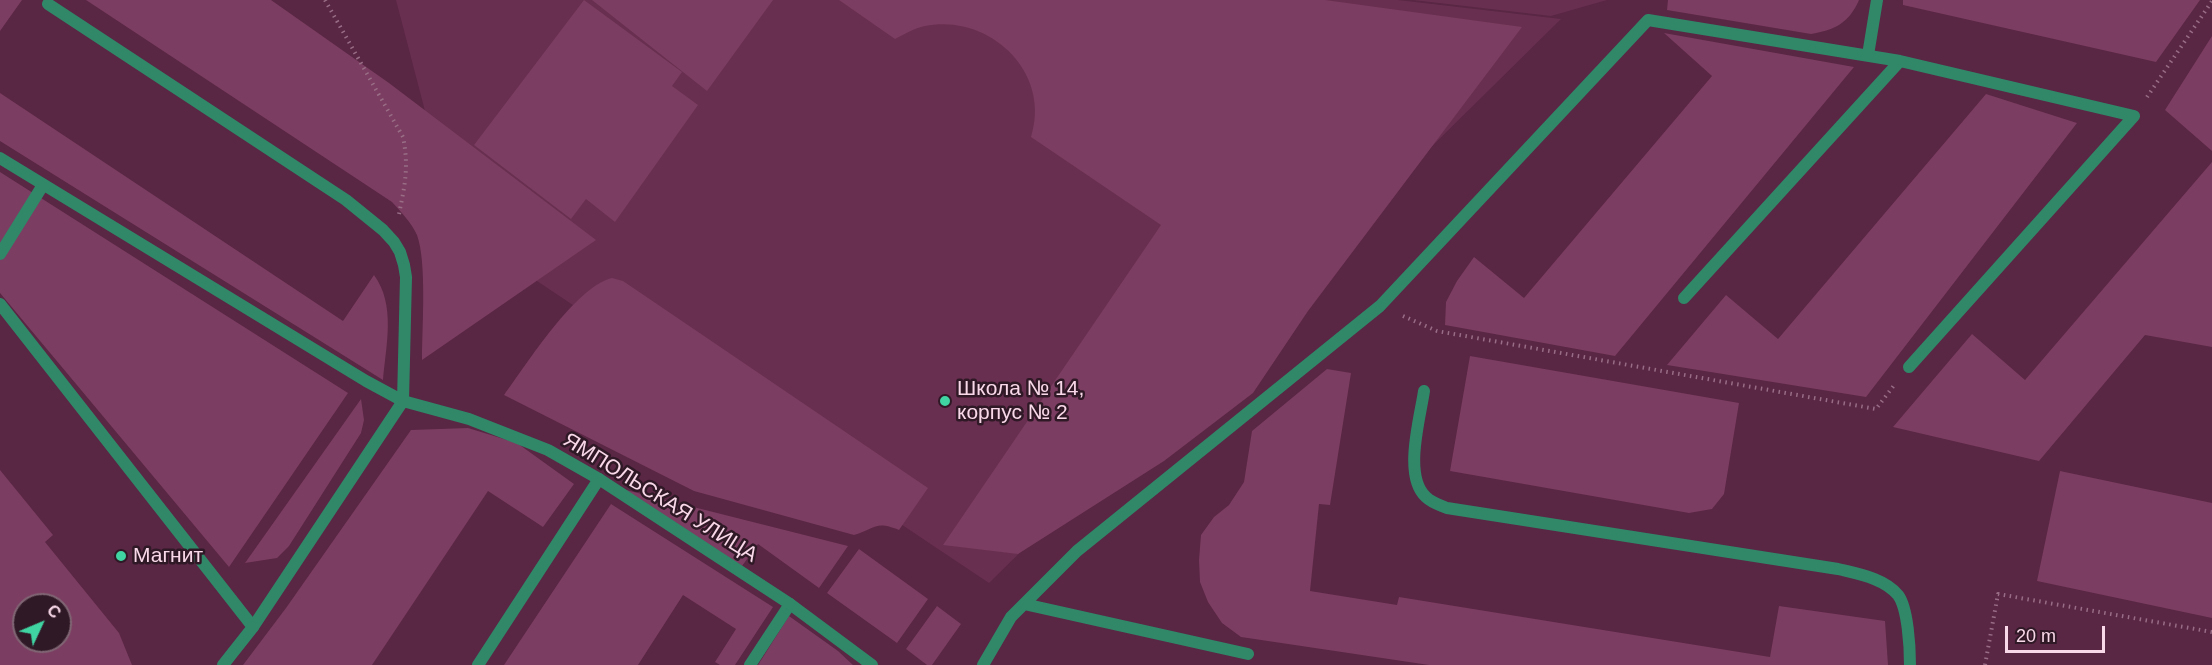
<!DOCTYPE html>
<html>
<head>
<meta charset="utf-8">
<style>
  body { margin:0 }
  #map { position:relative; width:2212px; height:665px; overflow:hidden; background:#592644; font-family:Helvetica,sans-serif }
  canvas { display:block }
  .north { position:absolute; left:12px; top:593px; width:60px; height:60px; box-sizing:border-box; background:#301926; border:2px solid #806674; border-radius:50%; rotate:46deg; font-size:16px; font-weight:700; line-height:24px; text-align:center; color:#f9d9e9 }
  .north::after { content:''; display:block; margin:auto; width:21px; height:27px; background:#3fd4a2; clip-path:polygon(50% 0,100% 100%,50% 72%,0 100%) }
  .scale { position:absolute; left:2005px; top:626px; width:100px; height:27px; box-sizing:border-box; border:3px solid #f9d9e9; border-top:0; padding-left:8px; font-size:18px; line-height:21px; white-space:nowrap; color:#f9d9e9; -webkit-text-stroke:4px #301926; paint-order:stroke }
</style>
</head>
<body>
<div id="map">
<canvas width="2212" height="665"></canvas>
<div class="north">С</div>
<div class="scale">20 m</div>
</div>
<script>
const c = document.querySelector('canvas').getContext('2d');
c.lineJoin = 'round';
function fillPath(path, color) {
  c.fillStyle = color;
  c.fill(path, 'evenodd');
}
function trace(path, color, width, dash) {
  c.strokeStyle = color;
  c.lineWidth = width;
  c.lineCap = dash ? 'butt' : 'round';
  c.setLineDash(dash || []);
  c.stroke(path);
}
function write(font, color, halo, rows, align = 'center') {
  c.font = font + ' Helvetica,sans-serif';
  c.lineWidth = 5;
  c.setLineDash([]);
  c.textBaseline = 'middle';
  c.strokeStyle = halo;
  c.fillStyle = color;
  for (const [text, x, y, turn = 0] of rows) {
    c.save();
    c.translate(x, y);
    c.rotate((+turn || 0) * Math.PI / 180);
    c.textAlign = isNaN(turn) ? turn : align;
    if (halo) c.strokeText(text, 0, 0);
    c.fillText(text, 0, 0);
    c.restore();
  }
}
const built = new Path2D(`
  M 396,0 L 1398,0 L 1561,19 L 989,583 L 531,277 L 425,111 Z
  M 1413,0 L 1607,0 L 1551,16 Z`);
const green = new Path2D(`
  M 0,0 L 22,0 L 0,31 Z
  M 86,0 L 271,0 L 389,83 L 596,240 L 422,360 C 422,328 427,263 417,235 C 411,222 401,212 392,202 Z
  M 584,0 L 682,72 L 672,86 L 698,105 L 615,222 L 586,199 L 571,219 L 474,145 Z
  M 592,0 L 773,0 L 707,91 Z
  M 839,0 L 1325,0 L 1522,27 L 1308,311 L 1253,393 L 1164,461 L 1018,554 L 943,545 L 1161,225 L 1031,137 C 1052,72 989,13 925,26 C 914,28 905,34 895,39 Z
  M 1668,0 L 1859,0 C 1849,23 1835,30 1811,34 L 1667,10 Z
  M 1903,0 L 2200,0 L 2156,62 L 1903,5 Z
  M 1664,33 L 1854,67 L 1615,356 L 1445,325 L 1446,302 L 1457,281 L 1474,257 L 1524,298 L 1712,76 Z
  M 2212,36 L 2212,151 L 2165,110 Z
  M 0,93 L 343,321 L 374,275 C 396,305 386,345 383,380 L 0,141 Z
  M 1986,94 L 2077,123 L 1866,397 L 1667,365 L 1726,295 L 1778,339 Z
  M 2212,162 L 2212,347 L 2145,335 L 2039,461 L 1893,427 L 1972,334 L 2025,380 Z
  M 0,172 L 348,393 L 229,567 L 0,293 Z
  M 612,278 L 623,281 L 928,488 L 899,530 C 875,520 875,529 854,535 L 694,491 L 504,395 C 527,364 575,287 612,278 Z
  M 1470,356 L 1739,403 L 1724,494 L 1712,509 L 1689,513 L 1450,471 Z
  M 1327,369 L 1351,373 L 1330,505 L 1319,504 L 1310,591 L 1397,605 L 1399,597 L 1770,657 L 1779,606 L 1885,621 L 1888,665 L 1429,665 L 1241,637 L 1222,623 L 1208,602 L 1200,582 L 1199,560 L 1201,535 L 1214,517 L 1229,505 L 1244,482 L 1252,431 Z
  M 361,399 L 364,420 L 361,433 L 289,546 L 277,558 L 245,563 Z
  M 468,428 L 517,443 L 574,484 L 543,527 L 488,491 L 372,665 L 243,665 L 286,608 L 411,430 Z
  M 0,470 L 53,535 L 45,542 L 119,633 L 132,665 L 0,665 ZM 24,605 L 60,605 L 60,641 L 24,641 Z
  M 2060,471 L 2212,503 L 2212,618 L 2037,581 Z
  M 622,489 L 848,546 L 819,588 L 758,544 L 742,566 Z
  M 611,504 L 773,607 L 735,665 L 720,665 L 715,662 L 736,629 L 683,595 L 638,665 L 504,665 Z
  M 859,549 L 928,599 L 897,643 L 827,593 Z
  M 937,606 L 961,624 L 932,665 L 927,665 L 906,649 Z
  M 789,616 L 838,651 L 853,665 L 758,665 Z`);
const path = new Path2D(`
  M 325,0 L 403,137 C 409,166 405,185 399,214
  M 2147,97 L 2212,1
  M 1403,316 L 1437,331 L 1876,409 L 1895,384
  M 1985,665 L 1998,594 L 2212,632`);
const service = new Path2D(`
  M 1868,55 L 1877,0
  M 0,158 L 366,381 L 403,401 L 406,277 L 404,265 L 400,252 L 394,242 L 383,230 L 346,200 L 48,4
  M 0,254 L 43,185
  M 1684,298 L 1900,61
  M 0,304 L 253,627
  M 1424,391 C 1420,419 1403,476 1426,497 C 1432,503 1440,505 1447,508 L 1838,569 C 1858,574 1884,578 1898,595 C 1908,608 1910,648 1910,665
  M 1024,604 L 1248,654
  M 478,665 L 599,479
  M 750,665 L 790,604
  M 983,665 L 1011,617 L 1077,551 L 1380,306 L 1648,20 L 1900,61 L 2134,116 L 1909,367`);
const minor = new Path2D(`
  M 223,665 L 253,627 L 403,401 L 469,419 L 548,450 L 599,479 L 790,604 L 872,665`);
const markers = [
  [945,401,6,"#3fd4a2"],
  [121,556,6,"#3fd4a2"]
];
const poiNames = [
  ["Школа № 14,",957,389],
  ["корпус № 2",957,413],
  ["Магнит",133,556]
];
const streetNames = [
  ["ЯМПОЛЬСКАЯ УЛИЦА",660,498,32]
];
fillPath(built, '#682f50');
fillPath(green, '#7b3d61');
trace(path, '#986d85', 4, [1.5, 4.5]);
trace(service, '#308869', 12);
trace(minor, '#308869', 12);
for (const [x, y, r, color] of markers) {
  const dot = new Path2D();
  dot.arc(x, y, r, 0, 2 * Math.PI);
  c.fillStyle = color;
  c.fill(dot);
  trace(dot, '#301926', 2);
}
write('21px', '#f9d9e9', '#301926', poiNames, 'left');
write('21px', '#f9d9e9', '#301926', streetNames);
</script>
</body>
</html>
